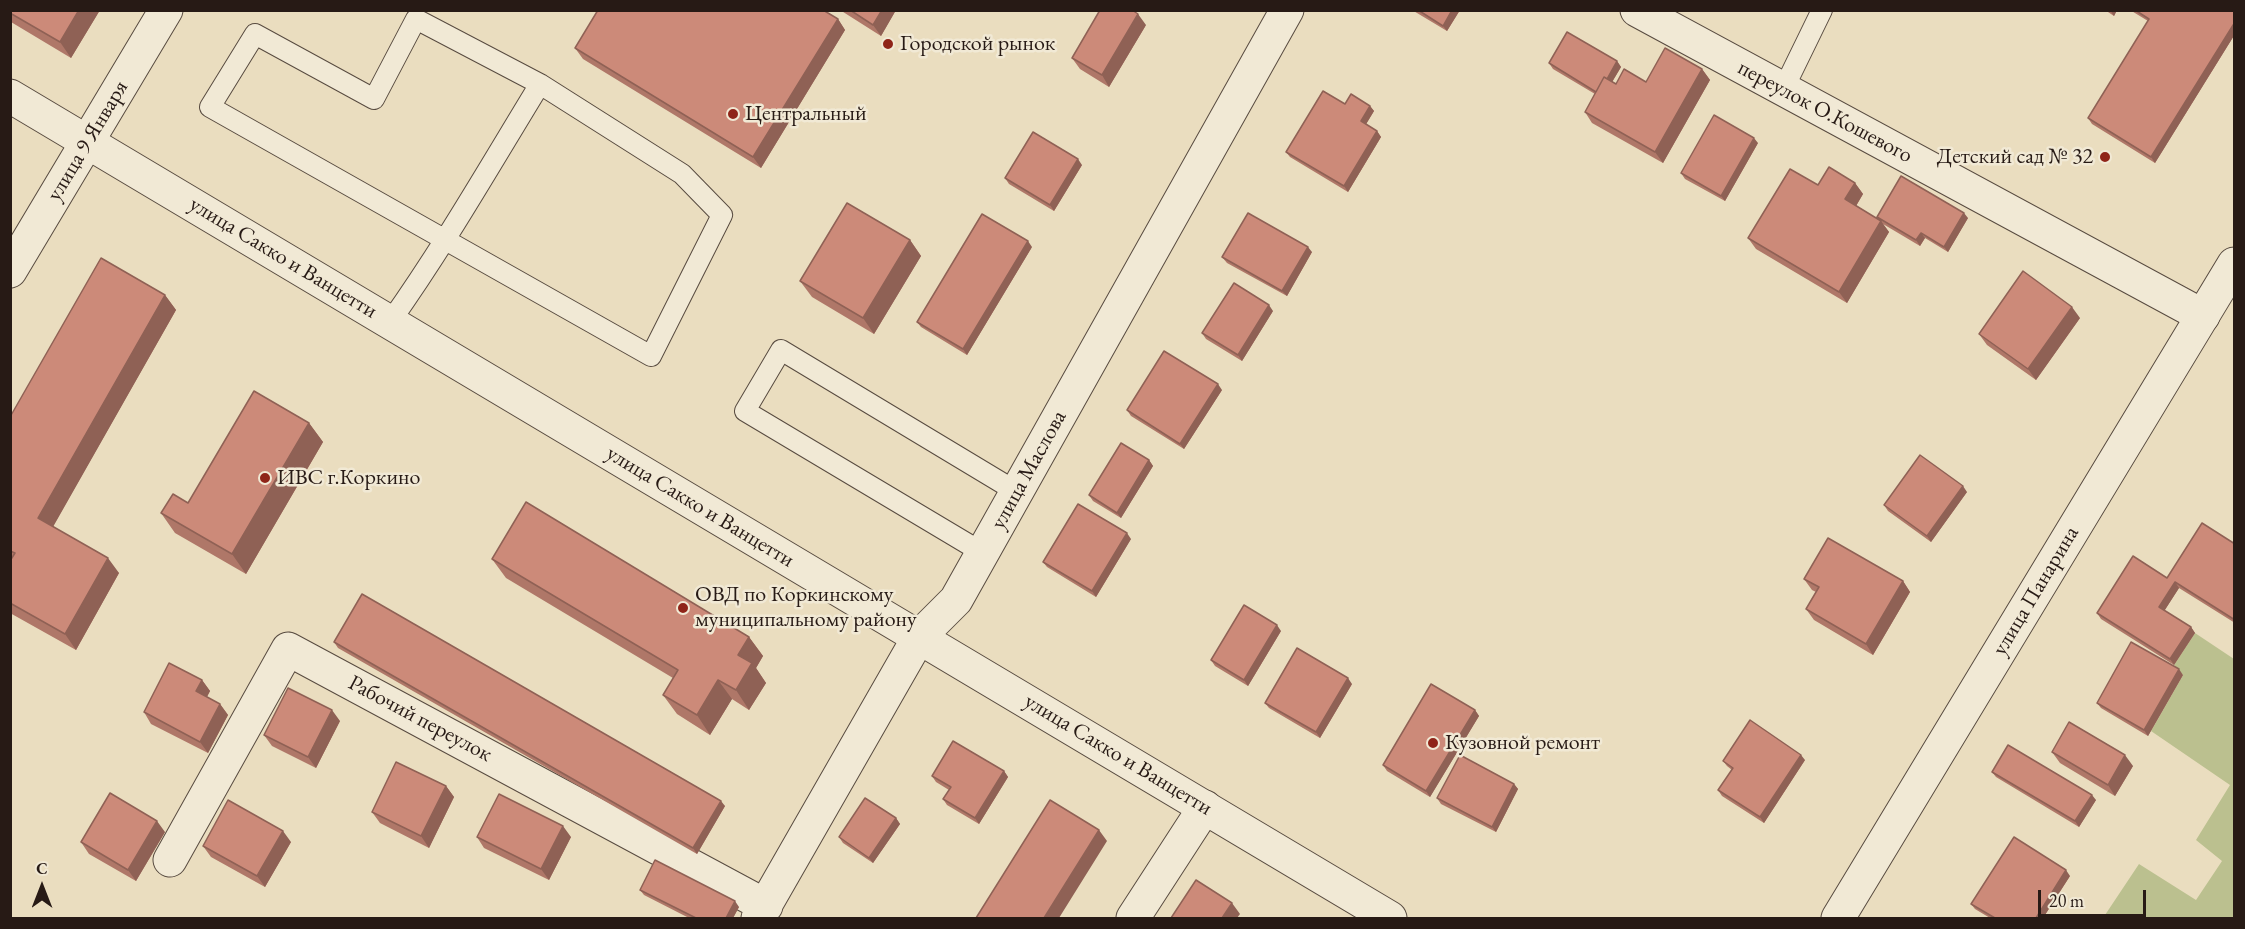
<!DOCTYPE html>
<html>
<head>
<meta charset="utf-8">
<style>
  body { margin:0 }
  #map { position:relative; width:2245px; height:929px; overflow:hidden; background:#eaddbf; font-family:"EB Garamond",serif }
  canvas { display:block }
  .frame { position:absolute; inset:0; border:12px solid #271a15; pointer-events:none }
  .north { position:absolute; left:12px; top:857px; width:60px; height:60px; -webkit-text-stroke:4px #f1e9d5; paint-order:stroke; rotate:0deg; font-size:16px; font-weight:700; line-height:24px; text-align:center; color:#271a15 }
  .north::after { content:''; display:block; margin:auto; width:21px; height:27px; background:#271a15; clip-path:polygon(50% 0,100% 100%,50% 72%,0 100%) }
  .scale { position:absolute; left:2038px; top:890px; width:108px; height:27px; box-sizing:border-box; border:3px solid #271a15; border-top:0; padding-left:8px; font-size:18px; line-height:21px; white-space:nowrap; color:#271a15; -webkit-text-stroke:4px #f1e9d5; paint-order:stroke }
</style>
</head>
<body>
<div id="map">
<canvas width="2245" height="929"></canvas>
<div class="frame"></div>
<div class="north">С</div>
<div class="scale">20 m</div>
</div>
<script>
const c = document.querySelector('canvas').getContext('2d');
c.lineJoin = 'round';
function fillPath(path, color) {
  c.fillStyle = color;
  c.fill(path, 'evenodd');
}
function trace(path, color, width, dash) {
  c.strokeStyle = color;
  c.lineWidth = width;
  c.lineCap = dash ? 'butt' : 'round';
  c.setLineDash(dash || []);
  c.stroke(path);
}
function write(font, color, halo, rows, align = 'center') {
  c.font = font + ' "EB Garamond",serif';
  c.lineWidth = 5;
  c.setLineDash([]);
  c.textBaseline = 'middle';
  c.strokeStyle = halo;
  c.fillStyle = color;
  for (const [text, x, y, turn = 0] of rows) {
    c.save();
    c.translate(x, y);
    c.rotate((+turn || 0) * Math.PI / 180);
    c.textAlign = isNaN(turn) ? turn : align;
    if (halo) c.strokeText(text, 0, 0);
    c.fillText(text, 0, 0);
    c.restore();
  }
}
const green = new Path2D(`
  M 2195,633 L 2234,659 L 2234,918 L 2103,918 L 2139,864 L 2196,900 L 2222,861 L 2196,840 L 2230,785 L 2151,731 L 2183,675 L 2174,665 Z`);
const service = new Path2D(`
  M 1783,90 L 1822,10
  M 390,322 C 444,246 491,164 540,84 L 416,19 L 374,99 L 255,34 L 210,107 L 651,356 L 722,215 L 682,174 L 540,84
  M 983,553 L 745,411 L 781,350 L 1017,492`);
const minor = new Path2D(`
  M 1637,10 L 2203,316
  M 10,271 L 166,10
  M 170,860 L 288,649 L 766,906
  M 758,918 L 919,637 L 956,600 L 1287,10
  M 1133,918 L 1205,807`);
const tertiary = new Path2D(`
  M 10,96 L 1390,918
  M 1838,918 L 2234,264`);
const wall = new Path2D(`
  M 100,10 L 71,58 L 11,22 L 10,13 Z
  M 840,10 L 896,10 L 881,36 Z
  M 1412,10 L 1460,10 L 1447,31 Z
  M 2105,10 L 2117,10 L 2114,16 Z
  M 2130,10 L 2235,10 L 2235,34 L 2155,163 L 2092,124 L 2088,118 L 2148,21 Z
  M 838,19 L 845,30 L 761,168 L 583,59 L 575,48 Z
  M 1146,25 L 1109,87 L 1080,69 L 1072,58 Z
  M 1617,61 L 1621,67 L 1612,82 L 1616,84 L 1646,82 L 1702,69 L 1710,80 L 1663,163 L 1592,123 L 1585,112 L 1595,94 L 1553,69 L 1549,63 Z
  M 1345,104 L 1370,106 L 1374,111 L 1366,124 L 1377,131 L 1381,137 L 1348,192 L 1290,157 L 1286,152 Z
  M 1758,143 L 1725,201 L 1685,179 L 1681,173 Z
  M 1082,165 L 1054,211 L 1009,184 L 1005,178 Z
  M 1855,183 L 1863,194 L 1856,206 L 1879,220 L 1877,217 L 1968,218 L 1948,252 L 1925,238 L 1920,246 L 1883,224 L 1889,232 L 1847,303 L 1756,249 L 1748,238 L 1818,185 Z
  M 910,240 L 921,256 L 874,334 L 812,297 L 800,281 Z
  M 1032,247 L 967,355 L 921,327 L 917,322 Z
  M 1312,252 L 1287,296 L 1227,263 L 1222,257 Z
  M 165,295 L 176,310 L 53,526 L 119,573 L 76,650 L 10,613 L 10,417 Z
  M 1273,311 L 1242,361 L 1206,339 L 1202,333 Z
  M 2080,318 L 2036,380 L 1987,345 L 1979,334 Z
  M 1222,390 L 1184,449 L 1131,416 L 1127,410 Z
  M 309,423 L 323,442 L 246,574 L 175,533 L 161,513 L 188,503 Z
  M 1149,460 L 1153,466 L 1121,518 L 1093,501 L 1089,495 Z
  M 1967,492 L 1931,542 L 1888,511 L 1884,505 Z
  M 1131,539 L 1096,597 L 1047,567 L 1043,562 Z
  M 2235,544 L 2235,623 L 2179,588 L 2164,611 L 2191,627 L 2195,633 L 2174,665 L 2101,619 L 2097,613 Z
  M 492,559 L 749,637 L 763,656 L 756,668 L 766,683 L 749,710 L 732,699 L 710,735 L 677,714 L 663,695 L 673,678 L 506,578 Z
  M 1804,579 L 1903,581 L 1910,592 L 1873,655 L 1814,620 L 1806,609 L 1816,592 L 1812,590 Z
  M 1281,631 L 1248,686 L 1215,666 L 1211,660 Z
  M 334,642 L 725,806 L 697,854 L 338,648 Z
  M 2183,675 L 2148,736 L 2101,708 L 2097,703 Z
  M 202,680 L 210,691 L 207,697 L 220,704 L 228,715 L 208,753 L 151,724 L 144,712 Z
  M 1352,684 L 1320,738 L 1269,708 L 1265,703 Z
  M 1475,710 L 1479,716 L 1430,797 L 1387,771 L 1383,765 Z
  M 340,721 L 316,768 L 272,746 L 264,735 Z
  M 2052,752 L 2133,766 L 2115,796 L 2060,763 Z
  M 1805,760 L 1764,823 L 1722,796 L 1718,790 L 1732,770 L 1727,766 L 1723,761 Z
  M 1004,771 L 1008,777 L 979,824 L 947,805 L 943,799 L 949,790 L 936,782 L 932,776 Z
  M 1992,772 L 2096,800 L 2079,827 L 1996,777 Z
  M 1514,784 L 1518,789 L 1496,832 L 1441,804 L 1437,798 Z
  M 446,786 L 454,797 L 429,848 L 380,823 L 372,812 Z
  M 896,818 L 900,824 L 873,863 L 843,843 L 839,837 Z
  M 165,832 L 136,881 L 89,854 L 81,842 Z
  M 477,837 L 571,837 L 549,880 L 484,848 Z
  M 291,842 L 265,887 L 211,857 L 203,846 Z
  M 2070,876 L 2043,918 L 1990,918 L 1975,909 L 1971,904 Z
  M 640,890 L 739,907 L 733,918 L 689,918 L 644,895 Z`);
const shadedWall = new Path2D(`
  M 79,10 L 100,10 L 71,58 L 60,42 Z
  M 882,10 L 896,10 L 881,36 L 873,25 Z
  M 1452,10 L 1460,10 L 1447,31 L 1443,26 Z
  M 2110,10 L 2117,10 L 2114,16 Z
  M 1138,14 L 1146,25 L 1109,87 L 1102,75 Z
  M 838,19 L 845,30 L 761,168 L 753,157 Z
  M 2235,22 L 2235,34 L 2155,163 L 2151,157 Z
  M 1617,61 L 1621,67 L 1602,99 L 1598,93 Z
  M 1702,69 L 1710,80 L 1663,163 L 1655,152 Z
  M 1370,106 L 1374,111 L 1365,126 L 1361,121 Z
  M 1377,131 L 1381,137 L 1348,192 L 1344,186 Z
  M 1754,138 L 1758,143 L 1725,201 L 1721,196 Z
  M 1078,159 L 1082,165 L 1054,211 L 1050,205 Z
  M 1855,183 L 1863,194 L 1853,211 L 1845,199 Z
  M 1964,213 L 1968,218 L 1948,252 L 1944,247 Z
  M 1881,221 L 1889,232 L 1847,303 L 1839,292 Z
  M 1921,233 L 1925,238 L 1920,246 L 1916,240 Z
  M 910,240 L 921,256 L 874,334 L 863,318 Z
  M 1028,241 L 1032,247 L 967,355 L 963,349 Z
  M 1308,247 L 1312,252 L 1287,296 L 1282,291 Z
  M 165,295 L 176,310 L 49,534 L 38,518 Z
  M 1269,305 L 1273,311 L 1242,361 L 1238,355 Z
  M 2072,307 L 2080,318 L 2036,380 L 2028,369 Z
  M 1218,384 L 1222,390 L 1184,449 L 1180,444 Z
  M 309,423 L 323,442 L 246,574 L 232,554 Z
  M 1149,460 L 1153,466 L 1121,518 L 1117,513 Z
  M 1963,486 L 1967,492 L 1931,542 L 1927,536 Z
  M 1127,533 L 1131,539 L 1096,597 L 1092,591 Z
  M 108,558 L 119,573 L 76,650 L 65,634 Z
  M 1903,581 L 1910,592 L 1873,655 L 1866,644 Z
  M 2175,582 L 2179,588 L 2163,613 L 2159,607 Z
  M 1277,625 L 1281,631 L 1248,686 L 1244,680 Z
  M 2191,627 L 2195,633 L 2174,665 L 2170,659 Z
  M 749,637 L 763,656 L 756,668 L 766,683 L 749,710 L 736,690 L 738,655 Z
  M 2179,669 L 2183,675 L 2148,736 L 2144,730 Z
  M 1348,678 L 1352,684 L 1320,738 L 1316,732 Z
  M 202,680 L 210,691 L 204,702 L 196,691 Z
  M 718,680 L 732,699 L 710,735 L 697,715 Z
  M 220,704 L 228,715 L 208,753 L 200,742 Z
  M 332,710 L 340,721 L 316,768 L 308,757 Z
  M 1475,710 L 1479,716 L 1430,797 L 1426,791 Z
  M 1801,755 L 1805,760 L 1764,823 L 1760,817 Z
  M 2125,755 L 2133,766 L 2115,796 L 2108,785 Z
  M 1004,771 L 1008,777 L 979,824 L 975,818 Z
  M 1514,784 L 1518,789 L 1496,832 L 1492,827 Z
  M 446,786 L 454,797 L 429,848 L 421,836 Z
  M 2092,795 L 2096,800 L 2079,827 L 2075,821 Z
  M 721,801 L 725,806 L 697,854 L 693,848 Z
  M 896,818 L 900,824 L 873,863 L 869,858 Z
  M 157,821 L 165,832 L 136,881 L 128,870 Z
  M 563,826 L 571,837 L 549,880 L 541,869 Z
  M 1099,830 L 1107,841 L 1059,918 L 1044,918 Z
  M 283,831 L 291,842 L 265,887 L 257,876 Z
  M 2066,870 L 2070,876 L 2043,918 L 2036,918 Z
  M 735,901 L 739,907 L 733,918 L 726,918 Z
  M 1232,903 L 1240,914 L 1237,918 L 1222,918 Z`);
const building = new Path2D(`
  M 10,10 L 79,10 L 60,42 L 10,13 Z
  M 598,10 L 823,10 L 838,19 L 753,157 L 575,48 Z
  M 850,10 L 882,10 L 873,25 Z
  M 1100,10 L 1132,10 L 1138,14 L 1102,75 L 1072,58 Z
  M 1418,10 L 1452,10 L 1443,26 Z
  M 2135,10 L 2235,10 L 2235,22 L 2151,157 L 2088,118 L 2149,19 Z
  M 1567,32 L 1617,61 L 1607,79 L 1604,77 L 1596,92 L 1549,63 Z
  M 1665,48 L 1702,69 L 1655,152 L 1585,112 L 1604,77 L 1616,84 L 1624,69 L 1646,82 Z
  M 1323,91 L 1345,104 L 1351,94 L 1370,106 L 1361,121 L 1377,131 L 1344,186 L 1286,152 Z
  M 1714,115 L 1754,138 L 1721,196 L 1681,173 Z
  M 1033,132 L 1078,159 L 1050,205 L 1005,178 Z
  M 1829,167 L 1855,183 L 1845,199 L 1881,221 L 1839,292 L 1748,238 L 1790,169 L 1818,185 Z
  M 1901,176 L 1964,213 L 1944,247 L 1921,233 L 1916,240 L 1877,217 Z
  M 847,203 L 910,240 L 863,318 L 800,281 Z
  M 1248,213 L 1308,247 L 1282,291 L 1222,257 Z
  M 982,214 L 1028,241 L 963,349 L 917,322 Z
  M 101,258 L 165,295 L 38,518 L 108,558 L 65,634 L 10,603 L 10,561 L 15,553 L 10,551 L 10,417 Z
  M 2023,271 L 2072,307 L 2028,369 L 1979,334 Z
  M 1234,283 L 1269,305 L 1238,355 L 1202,333 Z
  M 1164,351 L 1218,384 L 1180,444 L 1127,410 Z
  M 254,391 L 309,423 L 232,554 L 161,513 L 173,494 L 188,503 Z
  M 1121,443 L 1149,460 L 1117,513 L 1089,495 Z
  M 1920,455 L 1963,486 L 1927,536 L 1884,505 Z
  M 526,502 L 749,637 L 738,655 L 752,663 L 736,690 L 718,680 L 697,715 L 663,695 L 678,670 L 492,559 Z
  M 1078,504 L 1127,533 L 1092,591 L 1043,562 Z
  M 2202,523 L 2235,544 L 2235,620 L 2175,582 L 2159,607 L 2191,627 L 2170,659 L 2097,613 L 2133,556 L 2167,578 Z
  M 1828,538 L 1903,581 L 1866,644 L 1806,609 L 1819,587 L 1804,579 Z
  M 362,594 L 721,801 L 693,848 L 334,642 Z
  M 1244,605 L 1277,625 L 1244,680 L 1211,660 Z
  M 2131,642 L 2179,669 L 2144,730 L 2097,703 Z
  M 1297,648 L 1348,678 L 1316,732 L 1265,703 Z
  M 169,663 L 202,680 L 196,691 L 220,704 L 200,742 L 144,712 Z
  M 1431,684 L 1475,710 L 1426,791 L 1383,765 Z
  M 288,688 L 332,710 L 308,757 L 264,735 Z
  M 1750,720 L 1801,755 L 1760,817 L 1718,790 L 1733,768 L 1723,761 Z
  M 2069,722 L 2125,755 L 2108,785 L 2052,752 Z
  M 953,741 L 1004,771 L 975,818 L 943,799 L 951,787 L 932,776 Z
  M 2008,745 L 2092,795 L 2075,821 L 1992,772 Z
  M 1460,755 L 1514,784 L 1492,827 L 1437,798 Z
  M 396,762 L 446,786 L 421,836 L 372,812 Z
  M 110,793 L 157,821 L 128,870 L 81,842 Z
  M 499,794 L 563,826 L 541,869 L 477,837 Z
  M 865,798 L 896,818 L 869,858 L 839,837 Z
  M 228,800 L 283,831 L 257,876 L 203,846 Z
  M 1050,800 L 1099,830 L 1044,918 L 976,918 Z
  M 2014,837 L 2066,870 L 2036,918 L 1995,918 L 1971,904 Z
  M 655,860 L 735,901 L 726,918 L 696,918 L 640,890 Z
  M 1196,880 L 1232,903 L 1222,918 L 1171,918 Z`);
const markers = [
  [888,44,6,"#8f2418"],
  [733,114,6,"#8f2418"],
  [2105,157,6,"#8f2418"],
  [265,478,6,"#8f2418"],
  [683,608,6,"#8f2418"],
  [1433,743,6,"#8f2418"]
];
const poiNames = [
  ["Городской рынок",900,44],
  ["Центральный",745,114],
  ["Детский сад № 32",2093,157,"right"],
  ["ИВС г.Коркино",277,478],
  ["ОВД по Коркинскому",695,595],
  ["муниципальному району",695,620],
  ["Кузовной ремонт",1445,743]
];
const streetNames = [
  ["переулок О.Кошевого",1825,112,28],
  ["улица 9 Января",88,141,-59],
  ["улица Сакко и Ванцетти",283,258,31],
  ["улица Маслова",1029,470,-61],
  ["улица Сакко и Ванцетти",700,507,31],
  ["улица Панарина",2036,591,-59],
  ["Рабочий переулок",420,719,28],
  ["улица Сакко и Ванцетти",1118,755,31]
];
fillPath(green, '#bbc08f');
trace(service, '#584b40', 22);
trace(minor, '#584b40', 35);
trace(tertiary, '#584b40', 35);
trace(service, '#f1e9d5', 20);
trace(minor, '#f1e9d5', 33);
trace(tertiary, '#f1e9d5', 33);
fillPath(wall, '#af7768');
fillPath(shadedWall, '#8f6155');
fillPath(building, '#cc8a79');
trace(building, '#8f6155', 1.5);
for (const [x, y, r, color] of markers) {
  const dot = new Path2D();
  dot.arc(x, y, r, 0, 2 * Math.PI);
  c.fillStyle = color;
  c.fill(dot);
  trace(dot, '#f1e9d5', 2);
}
write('22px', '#271a15', '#f1e9d5', poiNames, 'left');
write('22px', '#271a15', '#f1e9d5', streetNames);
</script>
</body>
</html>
